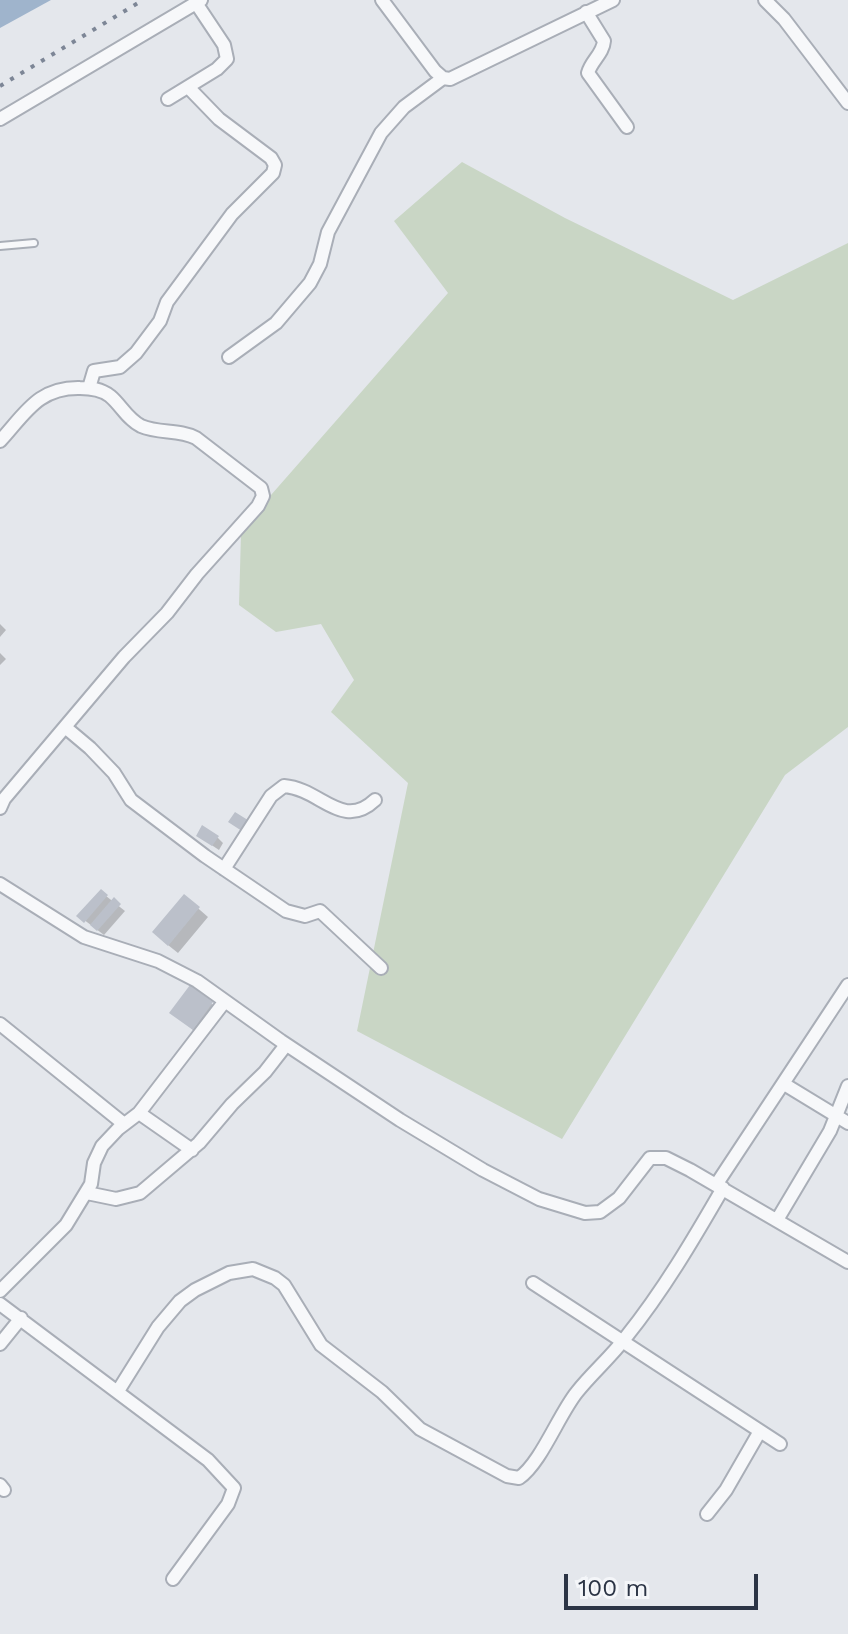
<!DOCTYPE html>
<html>
<head>
<meta charset="utf-8">
<style>
  body { margin:0 }
  #map { position:relative; width:848px; height:1634px; overflow:hidden; background:#e4e7ec; font-family:"Work Sans",sans-serif }
  canvas { display:block }
  .scale { position:absolute; left:564px; top:1574px; width:194px; height:36px; box-sizing:border-box; border:4px solid #2b3445; border-top:0; padding-left:10px; font-size:24px; line-height:28px; white-space:nowrap; color:#2b3445; -webkit-text-stroke:6px #f4f6f9; paint-order:stroke }
</style>
</head>
<body>
<div id="map">
<canvas width="848" height="1634"></canvas>
<div class="scale">100 m</div>
</div>
<script>
const c = document.querySelector('canvas').getContext('2d');
c.lineJoin = 'round';
function fillPath(path, color) {
  c.fillStyle = color;
  c.fill(path, 'evenodd');
}
function trace(path, color, width, dash) {
  c.strokeStyle = color;
  c.lineWidth = width;
  c.lineCap = dash ? 'butt' : 'round';
  c.setLineDash(dash || []);
  c.stroke(path);
}
const green = new Path2D(`
  M 462,162 L 565,218 L 733,300 L 848,243 L 848,727 L 785,775 L 562,1139 L 357,1031 L 408,783 L 331,712 L 354,680 L 321,624 L 276,632 L 239,605 L 241,534 L 264,503 L 448,293 L 394,221 Z`);
const water = new Path2D(`
  M 0,0 L 51,0 L 0,28 Z`);
const shadow = new Path2D(`
  M 0,624 L 6,630 L 0,637 Z
  M 0,653 L 6,659 L 0,665 Z
  M 198,836 L 218,838 L 223,843 L 219,850 Z
  M 101,892 L 125,911 L 104,935 L 79,916 Z
  M 184,896 L 208,917 L 178,953 L 163,941 Z
  M 212,1004 L 220,1013 L 202,1037 L 172,1013 Z`);
const building = new Path2D(`
  M 235,812 L 251,822 L 245,833 L 228,822 Z
  M 202,825 L 219,836 L 212,846 L 196,836 Z
  M 101,889 L 108,895 L 84,923 L 76,916 Z
  M 184,894 L 200,907 L 168,946 L 152,932 Z
  M 114,897 L 121,904 L 97,931 L 90,925 Z
  M 190,985 L 213,1002 L 193,1030 L 169,1013 Z`);
const lane = new Path2D(`
  M 0,246 L 34,243`);
const street = new Path2D(`
  M 382,0 L 435,71 L 443,78 L 450,79 L 613,0
  M 765,0 L 784,19 L 848,103
  M 586,12 L 604,41 C 603,54 591,61 588,73 L 627,127
  M 168,99 L 217,69 L 227,59 L 224,45 L 196,3
  M 0,119 L 201,0
  M 229,357 L 276,323 L 310,283 L 320,264 L 328,232 L 381,133 L 404,107 L 443,78
  M 89,388 L 94,371 L 120,367 L 136,353 L 160,321 L 167,302 L 232,214 L 273,173 L 275,165 L 271,158 L 219,119 L 188,87
  M 0,441 C 25,414 38,387 80,388 C 91,388 101,389 110,396 C 121,405 127,419 141,426 C 159,434 179,429 196,438 L 261,488 L 263,496 L 258,506 L 197,574 L 167,613 L 124,657 L 4,799 L 0,808
  M 65,727 L 90,748 L 114,773 L 131,800 L 205,856 L 286,911 L 305,916 L 320,911 L 381,968
  M 224,869 L 271,796 L 284,786 C 321,789 342,831 375,800
  M 0,884 L 84,937 L 158,961 L 197,981 L 281,1041 L 400,1120 L 483,1170 L 539,1199 L 585,1213 L 600,1212 L 619,1198 L 650,1158 L 666,1158 L 690,1170 L 848,1262
  M 0,1024 L 124,1124
  M 784,1084 L 848,1123
  M 139,1113 L 192,1150
  M 716,1185 L 848,985
  M 87,1193 L 116,1199 L 140,1193 L 199,1143 L 232,1104 L 265,1072 L 286,1045
  M 777,1220 L 830,1131 L 848,1086
  M 533,1283 L 780,1444
  M 0,1291 L 66,1225 L 91,1184 L 94,1163 L 102,1146 L 118,1129 L 139,1113 L 225,1001
  M 0,1304 L 208,1460 L 234,1488 L 228,1504 L 173,1579
  M 0,1344 L 21,1318
  M 118,1391 L 158,1327 L 180,1301 L 195,1290 L 229,1273 L 253,1269 L 275,1278 L 284,1285 L 321,1345 L 382,1392 L 420,1429 L 507,1476 L 519,1478 C 541,1463 559,1414 577,1392 C 592,1373 611,1357 626,1337 C 663,1291 693,1240 723,1188
  M 0,1485 L 4,1490
  M 707,1514 L 726,1490 L 760,1431`);
const rail = new Path2D(`
  M 0,86 L 143,0`);
fillPath(green, '#c9d6c5');
fillPath(water, '#9fb4cc');
fillPath(shadow, '#0003');
fillPath(building, '#bbc0ca');
trace(lane, '#a9aeb7', 10);
trace(street, '#a9aeb7', 16);
trace(lane, '#f7f8fa', 6);
trace(street, '#f7f8fa', 12);
trace(rail, '#7d8696', 4, [4, 8]);
</script>
</body>
</html>
